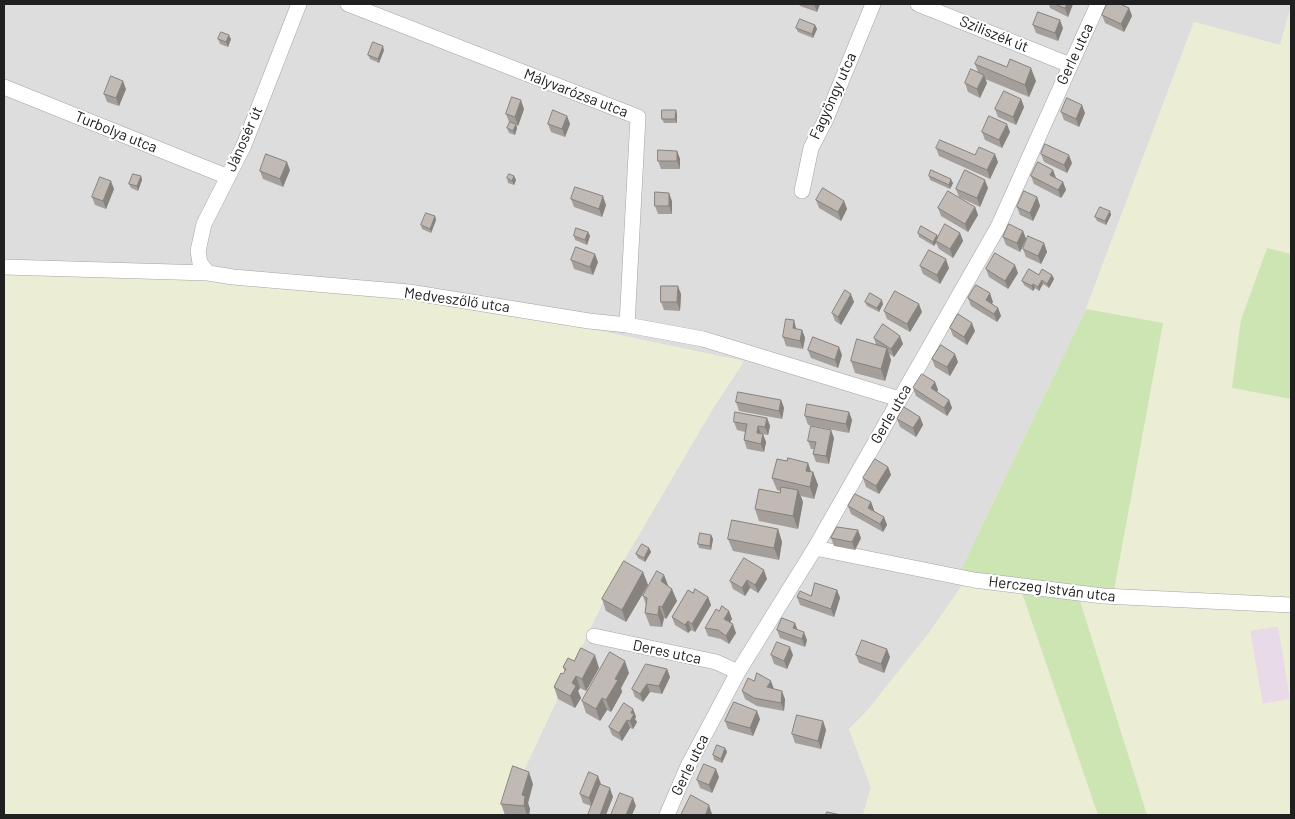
<!DOCTYPE html>
<html>
<head>
<meta charset="utf-8">
<style>
  body { margin:0 }
  #map { position:relative; width:1295px; height:819px; overflow:hidden; background:#f0ede8; font-family:Barlow,sans-serif }
  canvas { display:block }
  .frame { position:absolute; inset:0; border:5px solid #202020; pointer-events:none }
</style>
</head>
<body>
<div id="map">
<canvas width="1295" height="819"></canvas>
<div class="frame"></div>
</div>
<script>
const c = document.querySelector('canvas').getContext('2d');
c.lineJoin = 'round';
function fillPath(path, color) {
  c.fillStyle = color;
  c.fill(path, 'evenodd');
}
function trace(path, color, width, dash) {
  c.strokeStyle = color;
  c.lineWidth = width;
  c.lineCap = dash ? 'butt' : 'round';
  c.setLineDash(dash || []);
  c.stroke(path);
}
function write(font, color, halo, rows, align = 'center') {
  c.font = font + ' Barlow,sans-serif';
  c.lineWidth = 4;
  c.setLineDash([]);
  c.textBaseline = 'middle';
  c.strokeStyle = halo;
  c.fillStyle = color;
  for (const [text, x, y, turn = 0] of rows) {
    c.save();
    c.translate(x, y);
    c.rotate((+turn || 0) * Math.PI / 180);
    c.textAlign = isNaN(turn) ? turn : align;
    if (halo) c.strokeText(text, 0, 0);
    c.fillText(text, 0, 0);
    c.restore();
  }
}
const residential = new Path2D(`
  M 4,4 L 1291,4 L 1291,7 L 1280,45 L 1194,22 L 1086,309 L 955,582 L 963,584 L 929,633 L 867,711 L 849,729 L 871,787 L 863,815 L 503,815 L 617,572 L 712,410 L 744,361 L 4,266 Z`);
const industrial = new Path2D(`
  M 1279,626 L 1290,699 L 1262,704 L 1250,630 Z`);
const farmland = new Path2D(`
  M 1291,7 L 1291,254 L 1267,248 L 1232,388 L 1291,399 L 1291,815 L 1147,815 L 1076,588 L 1162,323 L 1086,309 L 1194,22 L 1280,45 ZM 1278,626 L 1290,699 L 1263,704 L 1250,631 Z
  M 4,266 L 392,294 L 544,319 L 744,361 L 712,410 L 617,572 L 503,815 L 4,815 Z
  M 963,584 L 1022,593 L 1098,815 L 863,815 L 871,787 L 849,729 L 867,711 L 929,633 Z`);
const grass = new Path2D(`
  M 1267,248 L 1291,254 L 1291,399 L 1232,388 L 1241,320 Z
  M 1086,309 L 1163,323 L 1114,590 L 1076,588 L 1147,815 L 1098,815 L 1022,593 L 955,582 Z`);
const minor = new Path2D(`
  M 348,4 L 638,117 L 627,325
  M 918,4 L 1070,65
  M 4,87 L 228,177
  M 802,191 L 811,148 L 826,119 L 873,4
  M 4,267 L 208,273 L 233,277 L 409,292 L 589,321 L 627,325 L 703,339 L 899,399
  M 208,273 L 200,263 L 198,251 L 204,224 L 244,145 L 299,4
  M 815,548 L 974,580 L 1103,596 L 1291,605
  M 594,636 L 716,662 L 738,672
  M 667,815 L 688,766 L 738,672 L 815,548 L 998,227 L 1098,4`);
const wall = new Path2D(`
  M 799,4 L 820,4 L 817,12 L 800,6 Z
  M 1049,4 L 1073,4 L 1068,17 L 1050,8 Z
  M 1129,8 L 1132,16 L 1124,32 L 1105,23 L 1102,15 Z
  M 815,25 L 817,29 L 813,38 L 798,32 L 796,28 Z
  M 1033,25 L 1063,28 L 1058,41 L 1036,33 Z
  M 218,39 L 231,39 L 228,47 L 220,44 Z
  M 384,50 L 379,63 L 370,59 L 368,55 Z
  M 975,64 L 1036,81 L 1029,97 L 985,79 L 987,83 L 980,98 L 968,92 L 965,83 L 978,72 Z
  M 126,89 L 119,106 L 107,102 L 104,94 Z
  M 1021,99 L 1024,107 L 1016,125 L 998,117 L 995,109 Z
  M 524,109 L 518,126 L 516,125 L 517,128 L 515,135 L 509,133 L 507,128 L 510,122 L 509,122 L 506,114 Z
  M 676,110 L 677,115 L 677,123 L 664,123 L 662,119 Z
  M 1061,112 L 1085,113 L 1079,127 L 1064,120 Z
  M 567,116 L 570,124 L 565,137 L 551,132 L 548,124 Z
  M 982,132 L 1010,132 L 1002,148 L 985,140 Z
  M 936,148 L 975,155 L 998,162 L 990,179 L 939,156 Z
  M 677,151 L 680,159 L 680,169 L 661,169 L 658,161 Z
  M 1041,154 L 1072,163 L 1067,173 L 1044,162 Z
  M 290,170 L 283,187 L 263,179 L 260,171 Z
  M 1053,170 L 1055,178 L 1063,182 L 1066,190 L 1061,198 L 1034,184 L 1031,176 Z
  M 141,176 L 142,180 L 138,191 L 131,188 L 129,184 Z
  M 514,176 L 516,180 L 514,185 L 508,183 L 507,178 Z
  M 929,176 L 953,183 L 950,189 L 930,180 Z
  M 988,188 L 980,207 L 959,197 L 956,189 Z
  M 114,189 L 106,209 L 95,205 L 92,197 Z
  M 1037,197 L 1040,206 L 1033,221 L 1020,215 L 1017,207 Z
  M 571,199 L 606,205 L 602,217 L 574,207 Z
  M 816,200 L 844,201 L 847,209 L 841,221 L 819,208 Z
  M 672,201 L 672,214 L 658,214 L 655,206 Z
  M 975,207 L 978,215 L 968,232 L 941,216 L 938,208 Z
  M 1110,211 L 1111,215 L 1106,225 L 1097,221 L 1095,217 Z
  M 435,216 L 436,220 L 431,233 L 422,229 L 421,225 Z
  M 1023,231 L 1026,239 L 1020,252 L 1006,245 L 1003,237 Z
  M 588,232 L 590,236 L 587,245 L 575,240 L 574,236 Z
  M 918,233 L 937,235 L 938,237 L 960,233 L 963,241 L 953,258 L 939,249 L 936,243 L 934,246 L 919,237 Z
  M 1044,243 L 1047,252 L 1041,264 L 1026,257 L 1023,249 Z
  M 571,260 L 598,262 L 593,275 L 574,269 Z
  M 920,266 L 949,268 L 940,284 L 923,274 Z
  M 986,269 L 1018,273 L 1008,289 L 989,277 Z
  M 1039,275 L 1052,275 L 1054,279 L 1049,288 L 1043,284 L 1039,291 L 1035,288 L 1033,291 L 1024,285 L 1022,281 Z
  M 681,294 L 680,311 L 664,310 L 661,302 Z
  M 968,298 L 993,302 L 991,304 L 998,308 L 1001,316 L 997,322 L 971,306 Z
  M 854,302 L 841,325 L 835,321 L 832,313 Z
  M 865,302 L 883,304 L 879,312 L 867,306 Z
  M 884,311 L 922,312 L 910,332 L 887,319 Z
  M 796,328 L 796,329 L 802,330 L 805,338 L 803,349 L 786,346 L 783,337 Z
  M 950,328 L 975,331 L 967,345 L 953,336 Z
  M 874,338 L 903,344 L 894,357 L 889,354 L 891,360 L 885,381 L 855,373 L 851,361 L 876,345 Z
  M 808,350 L 842,355 L 838,368 L 811,358 Z
  M 932,359 L 958,362 L 950,376 L 935,367 Z
  M 935,382 L 938,390 L 937,392 L 949,400 L 952,408 L 947,416 L 916,396 L 913,388 Z
  M 781,400 L 784,408 L 782,419 L 739,411 L 736,402 Z
  M 849,412 L 852,420 L 849,433 L 808,425 L 805,416 Z
  M 920,417 L 923,425 L 916,437 L 900,427 L 897,419 Z
  M 767,418 L 770,426 L 768,435 L 762,434 L 766,442 L 764,452 L 747,449 L 744,440 L 745,432 L 737,430 L 734,422 Z
  M 834,438 L 829,464 L 816,462 L 813,454 L 814,449 L 811,449 L 808,441 Z
  M 787,461 L 808,463 L 811,472 L 813,472 L 818,485 L 814,499 L 801,496 L 803,502 L 798,529 L 759,521 L 755,509 L 780,493 L 780,491 L 777,490 L 772,478 Z
  M 888,467 L 891,475 L 879,494 L 866,487 L 863,478 Z
  M 871,502 L 874,511 L 884,517 L 887,525 L 883,532 L 851,514 L 848,506 Z
  M 778,529 L 782,542 L 779,560 L 733,551 L 728,539 Z
  M 711,535 L 713,539 L 711,550 L 699,548 L 698,544 Z
  M 831,538 L 861,538 L 855,550 L 834,546 Z
  M 649,548 L 651,552 L 645,562 L 638,558 L 636,554 Z
  M 643,572 L 648,585 L 626,622 L 606,611 L 602,599 Z
  M 664,575 L 668,586 L 677,601 L 666,619 L 664,618 L 662,627 L 650,626 L 645,613 L 646,605 L 643,596 Z
  M 767,579 L 758,593 L 750,588 L 745,596 L 733,589 L 730,581 Z
  M 837,590 L 840,598 L 834,617 L 800,605 L 797,597 L 811,596 Z
  M 693,593 L 708,597 L 711,605 L 695,632 L 691,630 L 688,633 L 675,625 L 672,617 Z
  M 719,611 L 729,611 L 732,619 L 730,622 L 736,633 L 729,644 L 721,639 L 708,636 L 705,628 Z
  M 777,630 L 798,630 L 807,640 L 805,647 L 780,638 Z
  M 771,655 L 793,655 L 787,669 L 774,664 Z
  M 856,655 L 890,657 L 884,673 L 859,663 Z
  M 574,661 L 599,668 L 586,691 L 580,688 L 578,691 L 581,698 L 575,708 L 558,699 L 554,687 L 565,672 L 563,667 Z
  M 667,669 L 670,677 L 662,694 L 650,692 L 643,702 L 635,697 L 632,689 Z
  M 629,673 L 621,688 L 622,692 L 611,712 L 607,710 L 600,721 L 586,713 L 582,701 Z
  M 773,689 L 785,699 L 784,711 L 757,706 L 745,699 L 742,691 Z
  M 633,709 L 636,717 L 635,719 L 637,722 L 633,729 L 630,728 L 622,741 L 612,735 L 609,727 Z
  M 760,719 L 753,736 L 728,729 L 725,721 Z
  M 823,721 L 826,730 L 821,749 L 795,743 L 792,734 Z
  M 725,748 L 727,752 L 722,763 L 714,760 L 713,755 Z
  M 719,777 L 712,793 L 700,788 L 697,780 Z
  M 533,784 L 528,803 L 530,809 L 529,815 L 505,815 L 501,804 Z
  M 600,784 L 613,797 L 591,806 L 583,803 L 580,794 Z`);
const shadedWall = new Path2D(`
  M 814,4 L 820,4 L 817,12 Z
  M 1067,4 L 1073,4 L 1068,17 L 1065,8 Z
  M 1129,8 L 1132,16 L 1124,32 L 1121,24 Z
  M 1060,20 L 1063,28 L 1058,41 L 1055,33 Z
  M 815,25 L 817,29 L 813,38 L 812,34 Z
  M 229,35 L 231,39 L 228,47 L 226,42 Z
  M 383,46 L 384,50 L 379,63 L 378,59 Z
  M 1031,68 L 1036,81 L 1029,97 L 1025,85 Z
  M 984,75 L 987,83 L 980,98 L 977,89 Z
  M 123,81 L 126,89 L 119,106 L 116,98 Z
  M 1021,99 L 1024,107 L 1016,125 L 1013,117 Z
  M 521,100 L 524,109 L 518,126 L 515,117 Z
  M 1082,105 L 1085,113 L 1079,127 L 1076,119 Z
  M 676,110 L 677,115 L 677,123 L 675,119 Z
  M 567,116 L 570,124 L 565,137 L 562,129 Z
  M 516,124 L 517,128 L 515,135 L 513,131 Z
  M 1007,124 L 1010,132 L 1002,148 L 999,140 Z
  M 677,151 L 680,159 L 680,169 L 677,161 Z
  M 995,154 L 998,162 L 990,179 L 987,170 Z
  M 1069,155 L 1072,163 L 1067,173 L 1064,165 Z
  M 287,162 L 290,170 L 283,187 L 280,179 Z
  M 1053,170 L 1056,178 L 1053,184 L 1050,175 Z
  M 141,176 L 142,180 L 138,191 L 137,186 Z
  M 514,176 L 516,180 L 514,185 L 512,181 Z
  M 951,179 L 953,183 L 950,189 L 949,185 Z
  M 985,180 L 988,188 L 980,207 L 977,198 Z
  M 111,181 L 114,189 L 106,209 L 103,201 Z
  M 1063,182 L 1066,190 L 1061,198 L 1058,190 Z
  M 669,193 L 672,201 L 672,214 L 669,206 Z
  M 603,196 L 606,205 L 602,217 L 599,209 Z
  M 1037,197 L 1040,206 L 1033,221 L 1030,213 Z
  M 844,201 L 847,209 L 841,221 L 838,212 Z
  M 975,207 L 978,215 L 968,232 L 965,224 Z
  M 1110,211 L 1111,215 L 1106,225 L 1105,221 Z
  M 435,216 L 436,220 L 431,233 L 430,229 Z
  M 1023,231 L 1026,239 L 1020,252 L 1017,243 Z
  M 588,232 L 590,236 L 587,245 L 585,240 Z
  M 960,233 L 963,241 L 953,258 L 950,249 Z
  M 937,235 L 938,239 L 936,241 L 936,243 L 934,246 L 933,242 Z
  M 1044,243 L 1047,252 L 1041,264 L 1038,256 Z
  M 595,254 L 598,262 L 593,275 L 590,267 Z
  M 946,259 L 949,268 L 940,284 L 937,275 Z
  M 1015,265 L 1018,273 L 1008,289 L 1005,281 Z
  M 1052,275 L 1054,279 L 1049,288 L 1047,284 Z
  M 1042,280 L 1043,284 L 1039,291 L 1038,287 Z
  M 1033,284 L 1035,288 L 1033,291 L 1032,286 Z
  M 678,286 L 681,294 L 680,311 L 677,302 Z
  M 990,293 L 993,302 L 989,308 L 986,300 Z
  M 851,294 L 854,302 L 841,325 L 838,317 Z
  M 882,300 L 883,304 L 879,312 L 877,308 Z
  M 919,304 L 922,312 L 910,332 L 907,324 Z
  M 998,308 L 1001,316 L 997,322 L 994,314 Z
  M 794,320 L 796,328 L 796,337 L 793,328 Z
  M 972,323 L 975,331 L 967,345 L 964,337 Z
  M 802,330 L 805,338 L 803,349 L 800,341 Z
  M 900,336 L 903,344 L 894,357 L 891,349 Z
  M 839,347 L 842,355 L 838,368 L 835,360 Z
  M 887,348 L 891,360 L 885,381 L 881,369 Z
  M 955,354 L 958,362 L 950,376 L 947,367 Z
  M 935,382 L 938,390 L 934,397 L 931,388 Z
  M 781,400 L 784,408 L 782,419 L 779,411 Z
  M 949,400 L 952,408 L 947,416 L 944,408 Z
  M 849,412 L 852,420 L 849,433 L 846,424 Z
  M 920,417 L 923,425 L 916,437 L 913,428 Z
  M 767,418 L 770,426 L 768,435 L 765,427 Z
  M 758,426 L 761,434 L 757,433 Z
  M 831,430 L 834,438 L 829,464 L 826,456 Z
  M 763,434 L 766,442 L 764,452 L 761,444 Z
  M 808,463 L 812,475 L 806,471 Z
  M 888,467 L 891,475 L 879,494 L 876,486 Z
  M 813,472 L 818,485 L 814,499 L 810,487 Z
  M 798,490 L 803,502 L 798,529 L 793,516 Z
  M 871,502 L 874,510 L 871,516 L 868,508 Z
  M 884,517 L 887,525 L 883,532 L 880,524 Z
  M 778,529 L 782,542 L 779,560 L 774,548 Z
  M 858,530 L 861,538 L 855,550 L 852,542 Z
  M 711,535 L 713,539 L 711,550 L 710,546 Z
  M 649,548 L 651,552 L 645,562 L 644,558 Z
  M 764,570 L 767,579 L 758,593 L 755,585 Z
  M 643,572 L 648,585 L 626,622 L 622,610 Z
  M 664,575 L 669,588 L 661,581 Z
  M 747,580 L 750,588 L 745,596 L 742,588 Z
  M 672,589 L 677,601 L 666,619 L 662,607 Z
  M 837,590 L 840,598 L 834,617 L 831,609 Z
  M 708,597 L 711,605 L 695,632 L 692,624 Z
  M 659,606 L 664,618 L 662,627 L 658,615 Z
  M 729,611 L 732,619 L 727,627 L 724,619 Z
  M 688,621 L 691,630 L 688,633 L 685,625 Z
  M 795,623 L 798,631 L 793,628 Z
  M 733,624 L 736,633 L 729,644 L 726,636 Z
  M 804,632 L 807,640 L 805,647 L 802,639 Z
  M 790,647 L 793,655 L 787,669 L 784,661 Z
  M 887,649 L 890,657 L 884,673 L 881,664 Z
  M 595,655 L 599,668 L 586,691 L 582,679 Z
  M 625,661 L 629,673 L 621,688 L 622,692 L 611,712 L 606,700 L 615,679 Z
  M 667,669 L 670,677 L 662,694 L 659,686 Z
  M 576,676 L 580,688 L 578,691 L 581,698 L 575,708 L 570,696 L 572,683 Z
  M 771,681 L 774,689 L 767,687 Z
  M 647,684 L 650,692 L 643,702 L 640,694 Z
  M 782,691 L 785,699 L 784,711 L 781,703 Z
  M 602,698 L 607,710 L 600,721 L 596,709 Z
  M 633,709 L 636,717 L 635,719 L 637,722 L 633,729 L 630,721 L 631,713 Z
  M 757,711 L 760,719 L 753,736 L 750,728 Z
  M 627,720 L 630,728 L 622,741 L 619,733 Z
  M 823,721 L 826,730 L 821,749 L 818,741 Z
  M 725,748 L 727,752 L 722,763 L 721,759 Z
  M 716,769 L 719,777 L 712,793 L 709,785 Z
  M 529,772 L 533,784 L 528,803 L 530,809 L 529,815 L 527,815 L 524,806 L 522,795 Z
  M 598,776 L 601,784 L 592,806 L 589,798 Z
  M 610,788 L 613,797 L 606,815 L 600,815 Z
  M 633,798 L 636,806 L 632,815 L 626,815 Z
  M 709,805 L 712,814 L 712,815 L 706,814 Z`);
const building = new Path2D(`
  M 1055,4 L 1067,4 L 1065,8 Z
  M 1107,4 L 1120,4 L 1129,8 L 1121,24 L 1102,15 Z
  M 1038,12 L 1060,20 L 1055,33 L 1033,25 Z
  M 800,19 L 815,25 L 812,34 L 796,28 Z
  M 221,32 L 229,35 L 226,42 L 218,39 Z
  M 373,42 L 383,46 L 378,59 L 368,55 Z
  M 979,56 L 1007,67 L 1010,59 L 1031,68 L 1025,85 L 975,64 Z
  M 971,69 L 984,75 L 977,89 L 965,83 Z
  M 111,76 L 123,81 L 116,98 L 104,94 Z
  M 1004,91 L 1021,99 L 1013,117 L 995,109 Z
  M 512,97 L 521,100 L 515,117 L 506,114 Z
  M 1067,98 L 1082,105 L 1076,119 L 1061,112 Z
  M 553,110 L 567,116 L 562,129 L 548,124 Z
  M 662,110 L 676,110 L 675,119 L 662,119 Z
  M 989,116 L 1007,124 L 999,140 L 982,132 Z
  M 510,122 L 516,124 L 513,131 L 507,128 Z
  M 940,140 L 975,155 L 979,147 L 995,154 L 987,170 L 936,148 Z
  M 1045,144 L 1069,155 L 1064,165 L 1041,154 Z
  M 658,150 L 677,151 L 677,161 L 658,161 Z
  M 266,154 L 287,162 L 280,179 L 260,171 Z
  M 1038,162 L 1053,170 L 1050,175 L 1063,182 L 1058,190 L 1031,176 Z
  M 931,170 L 951,179 L 949,185 L 929,176 Z
  M 965,170 L 985,180 L 977,198 L 956,189 Z
  M 133,174 L 141,176 L 137,186 L 129,184 Z
  M 509,174 L 514,176 L 512,181 L 507,178 Z
  M 100,177 L 111,181 L 103,201 L 92,197 Z
  M 575,187 L 603,196 L 599,209 L 571,199 Z
  M 823,188 L 844,201 L 838,212 L 816,200 Z
  M 948,191 L 975,207 L 965,224 L 938,208 Z
  M 1024,191 L 1037,197 L 1030,213 L 1017,207 Z
  M 655,192 L 669,193 L 669,206 L 655,206 Z
  M 1100,207 L 1110,211 L 1105,221 L 1095,217 Z
  M 426,213 L 435,216 L 430,229 L 421,225 Z
  M 945,224 L 960,233 L 950,249 L 936,241 Z
  M 1009,224 L 1023,231 L 1017,243 L 1003,237 Z
  M 921,226 L 937,235 L 933,242 L 918,233 Z
  M 576,228 L 588,232 L 585,240 L 574,236 Z
  M 1028,236 L 1044,243 L 1038,256 L 1023,249 Z
  M 576,247 L 595,254 L 590,267 L 571,260 Z
  M 929,250 L 946,259 L 937,275 L 920,266 Z
  M 995,253 L 1015,265 L 1005,281 L 986,269 Z
  M 1029,269 L 1039,275 L 1042,269 L 1052,275 L 1047,284 L 1042,280 L 1038,287 L 1033,284 L 1032,286 L 1022,281 Z
  M 976,285 L 990,293 L 986,300 L 998,308 L 994,314 L 968,298 Z
  M 661,286 L 678,286 L 677,302 L 661,302 Z
  M 845,290 L 851,294 L 838,317 L 832,313 Z
  M 895,291 L 919,304 L 907,324 L 884,311 Z
  M 870,293 L 882,300 L 877,308 L 865,302 Z
  M 958,314 L 972,323 L 964,337 L 950,328 Z
  M 786,319 L 794,320 L 793,328 L 802,330 L 800,341 L 783,337 Z
  M 883,324 L 900,336 L 891,349 L 874,338 Z
  M 813,337 L 839,347 L 835,360 L 808,350 Z
  M 857,339 L 887,348 L 881,369 L 851,361 Z
  M 941,345 L 955,354 L 947,367 L 932,359 Z
  M 922,374 L 935,382 L 931,388 L 949,400 L 944,408 L 913,388 Z
  M 738,392 L 781,400 L 779,411 L 736,402 Z
  M 807,404 L 849,412 L 846,424 L 805,416 Z
  M 904,407 L 920,417 L 913,428 L 897,419 Z
  M 735,412 L 767,418 L 765,427 L 758,426 L 757,433 L 763,434 L 761,444 L 744,440 L 747,424 L 734,422 Z
  M 811,426 L 831,430 L 826,456 L 813,454 L 816,442 L 808,441 Z
  M 788,458 L 808,463 L 806,471 L 813,472 L 810,487 L 772,478 L 777,459 L 787,461 Z
  M 875,459 L 888,467 L 876,486 L 863,478 Z
  M 781,487 L 798,490 L 793,516 L 755,509 L 759,489 L 780,493 Z
  M 855,494 L 871,502 L 868,508 L 884,517 L 880,524 L 848,506 Z
  M 732,520 L 778,529 L 774,548 L 728,539 Z
  M 837,527 L 858,530 L 852,542 L 831,538 Z
  M 700,533 L 711,535 L 710,546 L 698,544 Z
  M 642,544 L 649,548 L 644,558 L 636,554 Z
  M 744,558 L 764,570 L 755,585 L 747,580 L 742,588 L 730,581 Z
  M 624,561 L 643,572 L 622,610 L 602,599 Z
  M 657,571 L 664,575 L 661,581 L 672,589 L 662,607 L 659,606 L 658,615 L 645,613 L 647,598 L 643,596 Z
  M 815,583 L 837,590 L 831,609 L 797,597 L 800,591 L 811,596 Z
  M 695,589 L 708,597 L 692,624 L 688,621 L 685,625 L 672,617 L 688,590 L 693,593 Z
  M 722,606 L 729,611 L 724,619 L 733,624 L 726,636 L 718,630 L 705,628 L 716,609 L 719,611 Z
  M 782,618 L 795,623 L 793,628 L 804,632 L 802,639 L 777,630 Z
  M 862,640 L 887,649 L 881,664 L 856,655 Z
  M 777,642 L 790,647 L 784,661 L 771,655 Z
  M 581,648 L 595,655 L 582,679 L 576,676 L 572,683 L 576,686 L 570,696 L 554,687 L 561,673 L 563,674 L 566,669 L 563,667 L 568,658 L 574,661 Z
  M 610,652 L 625,661 L 615,679 L 618,680 L 606,700 L 602,698 L 596,709 L 582,701 Z
  M 646,664 L 667,669 L 659,686 L 647,684 L 640,694 L 632,689 Z
  M 757,673 L 771,681 L 767,687 L 782,691 L 781,703 L 754,698 L 742,691 L 748,678 L 754,681 Z
  M 734,702 L 757,711 L 750,728 L 725,721 Z
  M 624,703 L 633,709 L 631,713 L 634,714 L 630,721 L 627,720 L 619,733 L 609,727 Z
  M 797,715 L 823,721 L 818,741 L 792,734 Z
  M 717,745 L 725,748 L 721,759 L 713,755 Z
  M 704,764 L 716,769 L 709,785 L 697,780 Z
  M 513,766 L 529,772 L 522,795 L 525,796 L 524,806 L 501,804 Z
  M 589,772 L 598,776 L 589,798 L 580,794 Z
  M 600,784 L 610,788 L 600,815 L 588,815 Z
  M 620,793 L 633,798 L 626,815 L 611,815 Z
  M 691,795 L 709,805 L 706,814 L 713,815 L 681,815 Z
  M 827,812 L 841,815 L 826,815 Z`);
const streetNames = [
  ["Sziliszék út",994,34,22],
  ["Gerle utca",1075,54,-65],
  ["Mályvarózsa utca",576,93,21],
  ["Fagyöngy utca",833,96,-66],
  ["Turbolya utca",116,132,22],
  ["Jánosér út",244,139,-66],
  ["Medveszőlő utca",457,300,8],
  ["Gerle utca",891,414,-60],
  ["Herczeg István utca",1052,589,7],
  ["Deres utca",667,652,12],
  ["Gerle utca",690,765,-64]
];
fillPath(residential, '#dedddd');
fillPath(industrial, '#e8dae6');
fillPath(farmland, '#ebedd5');
fillPath(grass, '#cce5b2');
trace(minor, '#a4a4a4', 16);
trace(minor, '#fff', 15);
fillPath(wall, '#a59f9b');
fillPath(shadedWall, '#86827e');
fillPath(building, '#c0b9b4');
trace(building, '#86827e', 1);
write('15px', '#202020', '#fff', streetNames);
</script>
</body>
</html>
